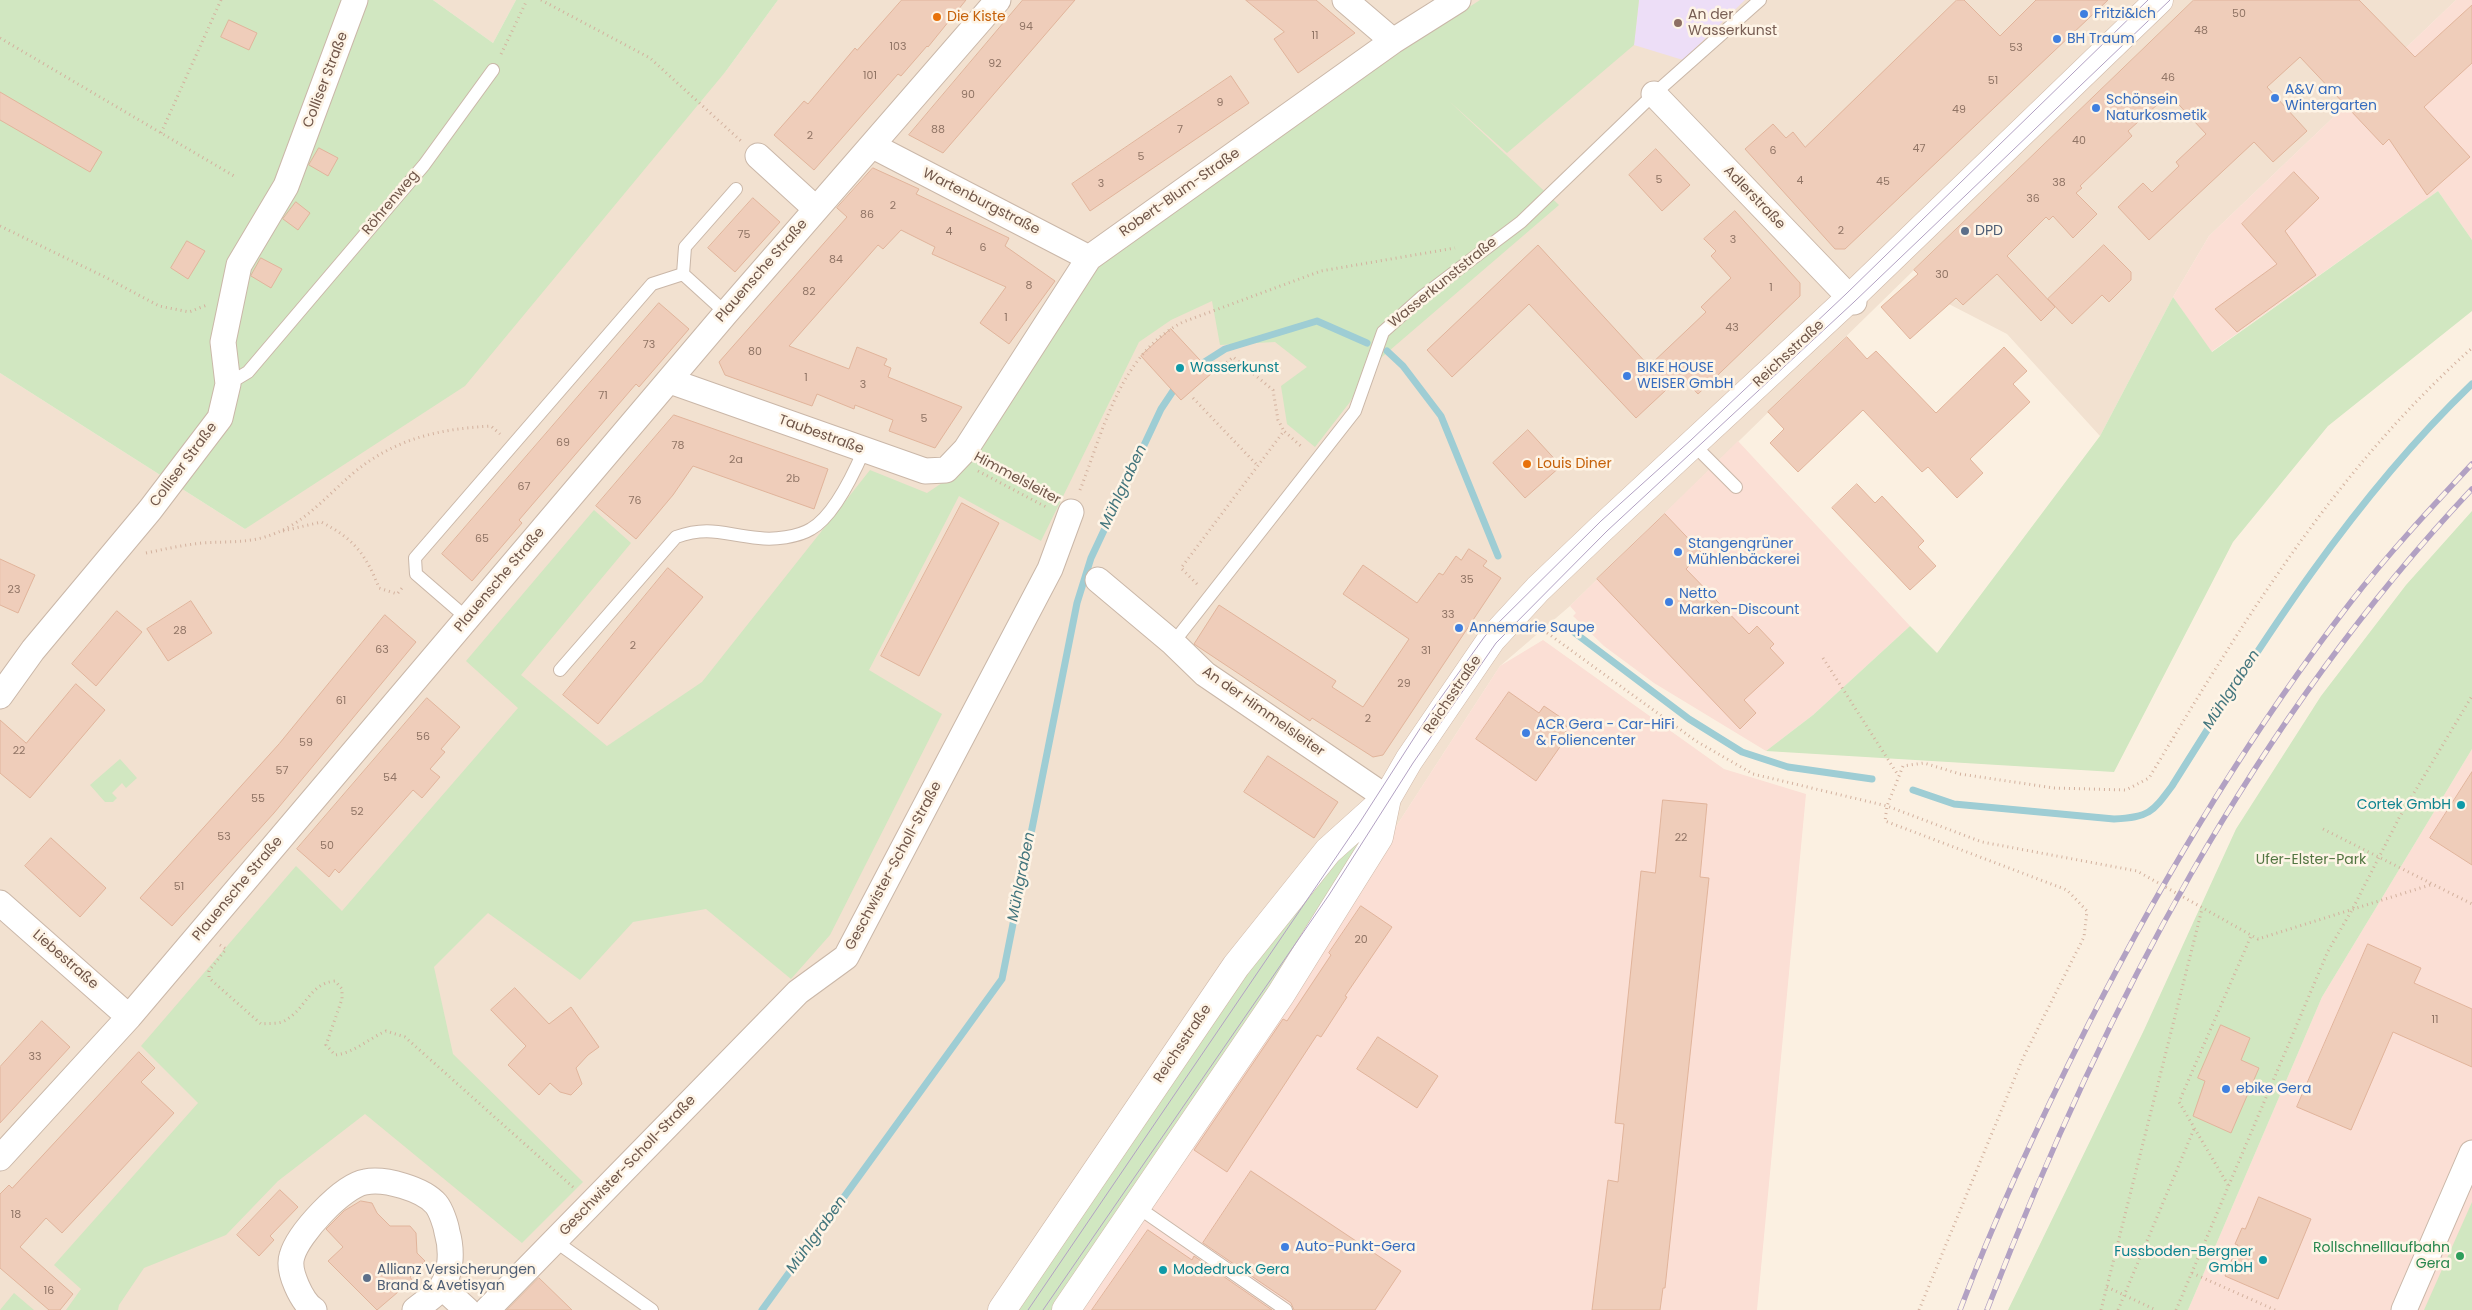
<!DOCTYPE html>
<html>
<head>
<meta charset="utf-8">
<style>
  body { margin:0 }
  canvas { display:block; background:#fbf0e1 }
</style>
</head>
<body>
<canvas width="2472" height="1310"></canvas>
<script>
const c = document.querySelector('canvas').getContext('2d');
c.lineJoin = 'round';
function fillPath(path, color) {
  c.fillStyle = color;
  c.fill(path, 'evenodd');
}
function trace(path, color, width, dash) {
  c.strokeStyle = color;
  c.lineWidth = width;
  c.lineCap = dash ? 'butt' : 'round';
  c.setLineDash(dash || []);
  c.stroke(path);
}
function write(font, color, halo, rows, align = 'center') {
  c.font = font + ' Poppins,sans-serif';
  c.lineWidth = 5;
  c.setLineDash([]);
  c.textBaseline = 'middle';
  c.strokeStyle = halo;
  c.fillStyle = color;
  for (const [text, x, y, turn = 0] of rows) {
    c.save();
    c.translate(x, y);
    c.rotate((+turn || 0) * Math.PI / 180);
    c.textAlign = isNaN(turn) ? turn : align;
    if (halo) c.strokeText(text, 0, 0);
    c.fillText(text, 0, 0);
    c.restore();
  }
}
const residential = new Path2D(`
  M 433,0 L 516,0 L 493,43 Z
  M 778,0 L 2456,0 L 2209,236 L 2173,297 L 2100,436 L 2007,334 L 1943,301 L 1914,270 L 1570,606 L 1500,666 L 1083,1310 L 0,1310 L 0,373 L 245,529 L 726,71 Z`);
const commercial = new Path2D(`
  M 2456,0 L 2472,0 L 2472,240 L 2438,191 L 2211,352 L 2173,297 L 2209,236 Z
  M 1738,441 L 1910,626 L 1813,715 L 1766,751 L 1654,683 L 1604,646 L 1573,616 L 1576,613 L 1570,606 Z
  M 1543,640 L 1724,769 L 1806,794 L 1757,1310 L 1083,1310 L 1500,666 Z
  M 2472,749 L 2472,1310 L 2188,1310 L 2322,997 Z`);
const education = new Path2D(`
  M 1639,0 L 1745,0 L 1683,60 L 1634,45 Z`);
const green = new Path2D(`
  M 0,0 L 433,0 L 493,43 L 516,0 L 778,0 L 726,71 L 465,386 L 245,529 L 0,373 Z
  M 1480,0 L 1639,0 L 1634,45 L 1507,153 L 1449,101 L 1559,205 L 1368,369 L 1350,402 L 1315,447 L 1287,424 L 1281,386 L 1307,367 L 1275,342 L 1220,345 L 1212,301 L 1171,320 L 1139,342 L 1041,541 L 959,496 L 869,670 L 942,714 L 830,935 L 791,979 L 706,909 L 633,922 L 580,980 L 488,913 L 434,967 L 453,1054 L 583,1182 L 522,1243 L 365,1114 L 278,1181 L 226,1235 L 144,1268 L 119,1305 L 118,1310 L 66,1310 L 81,1289 L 54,1265 L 198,1103 L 141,1046 L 296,866 L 342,911 L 518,708 L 466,661 L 594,510 L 631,543 L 521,675 L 607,746 L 702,682 L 870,470 L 927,493 L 957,473 L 1098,266 L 1397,54 Z
  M 2438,191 L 2472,240 L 2472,311 L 2328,426 L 2233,542 L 2114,772 L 1766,751 L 1813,715 L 1910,626 L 1937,653 L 2100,436 L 2173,297 L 2212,352 Z
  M 2472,511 L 2472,749 L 2322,997 L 2188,1310 L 2008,1310 L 2144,1030 L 2236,829 L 2321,696 L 2406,585 Z
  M 120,759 L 137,778 L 126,788 L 122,783 L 112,793 L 117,798 L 113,802 L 105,802 L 90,785 Z
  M 1374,829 L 1057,1310 L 1009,1310 L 1221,996 L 1350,838 Z
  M 2472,1202 L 2472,1310 L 2424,1310 Z
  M 14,1293 L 34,1310 L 0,1310 Z`);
const stream = new Path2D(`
  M 1387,351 L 1403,366 L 1441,416 L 1498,556
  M 1203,363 L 1225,349 L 1317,321 L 1367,343
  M 1575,633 L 1689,719 L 1742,752 L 1788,767 L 1872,779
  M 1913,790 L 1954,804 L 2114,819 C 2149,817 2152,813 2172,786 C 2261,644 2350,501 2472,384
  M 762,1310 L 1002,979 L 1077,603 L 1091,558 L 1161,409 L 1173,391`);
const building = new Path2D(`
  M 902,0 L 966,0 L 928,47 L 927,46 L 901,76 L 898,74 L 814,170 L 774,135 L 804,101 L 808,104 L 855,48 L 857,50 Z
  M 1023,0 L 1075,0 L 943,153 L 909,135 Z
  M 1246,0 L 1316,0 L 1355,33 L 1298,73 L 1274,39 L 1284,32 Z
  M 1957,0 L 1964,0 L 2000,36 L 2036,0 L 2108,0 L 1845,249 L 1835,249 L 1745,149 L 1773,124 L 1786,138 L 1793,132 L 1805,147 Z
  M 2194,0 L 2359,0 L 2415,57 L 2472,5 L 2472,63 L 2424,107 L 2470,157 L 2427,195 L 2389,139 L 2383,145 L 2300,57 L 2267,87 L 2307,131 L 2273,162 L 2254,142 L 2149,240 L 2118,207 L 2143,183 L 2152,192 L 2179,166 L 2176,162 L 2206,134 L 2169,94 L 2128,131 L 2132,136 L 2080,186 L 2082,188 L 2076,193 L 2097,214 L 2073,238 L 2053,216 L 2049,220 L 2046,217 L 2007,256 L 2055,307 L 2041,321 L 1997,274 L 1963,305 L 1956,298 L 1910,339 L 1881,307 L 1918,274 L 1914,270 Z
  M 229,20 L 257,33 L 249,50 L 221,37 Z
  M 1231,76 L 1249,103 L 1090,211 L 1072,184 Z
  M 0,92 L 102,152 L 90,172 L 0,120 Z
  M 319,148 L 338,158 L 328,176 L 309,165 Z
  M 1656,149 L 1690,185 L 1662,211 L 1629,175 Z
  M 873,168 L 919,189 L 916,194 L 1009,238 L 1005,246 L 1055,281 L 1009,344 L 980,323 L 1006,287 L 932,254 L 935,247 L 901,230 L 883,249 L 878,245 L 789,346 L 849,369 L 857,347 L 887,359 L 884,365 L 891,368 L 888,377 L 962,407 L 935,448 L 889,431 L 893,420 L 855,405 L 854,409 L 817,394 L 812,406 L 725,375 L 719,362 L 847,217 L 837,208 Z
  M 2294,172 L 2319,198 L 2285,231 L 2316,275 L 2237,332 L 2215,309 L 2277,264 L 2242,224 Z
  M 753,198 L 780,222 L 735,272 L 708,248 Z
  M 296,202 L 310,213 L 298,230 L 283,219 Z
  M 1735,211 L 1800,283 L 1800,296 L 1698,394 L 1681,376 L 1636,418 L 1529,304 L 1452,377 L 1427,350 L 1538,245 L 1649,366 L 1706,312 L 1701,307 L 1731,278 L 1711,256 L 1716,251 L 1704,239 Z
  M 187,241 L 205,251 L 188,279 L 171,268 Z
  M 2104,245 L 2131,272 L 2131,280 L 2109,302 L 2102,295 L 2072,324 L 2048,299 Z
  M 261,258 L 282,269 L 271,288 L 251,276 Z
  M 659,303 L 689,329 L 639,387 L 636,384 L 519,520 L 522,523 L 472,581 L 442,554 Z
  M 1171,329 L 1212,373 L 1181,400 L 1141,356 Z
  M 1847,337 L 1867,359 L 1876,351 L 1936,413 L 2004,347 L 2027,371 L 2013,384 L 2030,402 L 1970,459 L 1983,473 L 1957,498 L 1928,467 L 1922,472 L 1863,410 L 1798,472 L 1770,443 L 1784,429 L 1768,412 Z
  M 674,415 L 828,469 L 814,509 L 693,466 L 673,495 L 636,539 L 596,506 Z
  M 1528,430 L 1561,466 L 1525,498 L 1493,463 Z
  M 1857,484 L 1875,503 L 1882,496 L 1924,541 L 1918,547 L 1936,566 L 1910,590 L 1832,508 Z
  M 962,503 L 999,523 L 919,676 L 881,656 Z
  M 1665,514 L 1702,553 L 1686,569 L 1749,634 L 1757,626 L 1774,644 L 1770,648 L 1784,663 L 1744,700 L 1756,713 L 1740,729 L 1597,579 Z
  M 1469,549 L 1487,561 L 1483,566 L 1501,578 L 1383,755 L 1373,757 L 1312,718 L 1310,721 L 1194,644 L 1219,605 L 1336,681 L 1332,687 L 1363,707 L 1409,639 L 1343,594 L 1363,565 L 1417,603 L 1439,573 L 1443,575 L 1456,556 L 1461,560 Z
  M 0,559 L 35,575 L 18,613 L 0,605 Z
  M 668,568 L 703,597 L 598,724 L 563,695 Z
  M 191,601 L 212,633 L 168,661 L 147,629 Z
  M 117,611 L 142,632 L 96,686 L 72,664 Z
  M 385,615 L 416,642 L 274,813 L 172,926 L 140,898 L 279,744 Z
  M 76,684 L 105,710 L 30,798 L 0,773 L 0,720 L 26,743 Z
  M 1509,692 L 1539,713 L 1544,706 L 1569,723 L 1564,730 L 1569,734 L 1536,781 L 1476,739 Z
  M 427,698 L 460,727 L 441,749 L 445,752 L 430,769 L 440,777 L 422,798 L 413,790 L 339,873 L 335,869 L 329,877 L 297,849 Z
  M 1268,756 L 1338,802 L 1314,838 L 1244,792 Z
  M 2472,772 L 2472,865 L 2430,838 Z
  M 1663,800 L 1707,804 L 1700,877 L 1709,878 L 1665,1288 L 1663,1288 L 1660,1310 L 1592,1310 L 1608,1180 L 1618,1182 L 1624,1124 L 1615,1123 L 1641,871 L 1655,873 Z
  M 51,838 L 106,888 L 80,917 L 25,866 Z
  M 1361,906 L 1392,927 L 1345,996 L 1347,997 L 1321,1037 L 1317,1035 L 1227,1172 L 1194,1150 L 1283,1019 L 1287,1021 L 1331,955 L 1329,953 Z
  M 2368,944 L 2421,968 L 2414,983 L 2472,1009 L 2472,1067 L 2393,1032 L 2351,1130 L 2297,1107 Z
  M 515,988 L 549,1024 L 571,1007 L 599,1047 L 588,1055 L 576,1068 L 582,1084 L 571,1095 L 560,1092 L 550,1083 L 539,1095 L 508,1065 L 526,1046 L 491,1010 Z
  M 42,1021 L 70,1047 L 0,1123 L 0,1067 Z
  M 2221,1025 L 2250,1038 L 2241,1060 L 2259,1068 L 2231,1133 L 2193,1116 L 2205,1081 L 2198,1078 Z
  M 1378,1037 L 1438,1076 L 1417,1108 L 1357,1069 Z
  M 139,1052 L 155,1068 L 141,1082 L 174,1113 L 62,1233 L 46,1218 L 20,1247 L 73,1294 L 60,1310 L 49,1310 L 0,1268 L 0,1194 L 9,1185 L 12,1188 Z
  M 1251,1171 L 1401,1271 L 1375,1310 L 1294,1310 L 1291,1303 L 1203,1243 Z
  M 280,1190 L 298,1207 L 270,1236 L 274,1240 L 259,1256 L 237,1235 Z
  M 2259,1197 L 2311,1219 L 2278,1299 L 2225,1276 L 2238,1245 L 2235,1244 L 2242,1228 L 2245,1229 Z
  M 361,1201 L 372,1203 L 377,1213 L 390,1226 L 410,1226 L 416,1233 L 417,1253 L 425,1261 L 410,1277 L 412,1280 L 377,1310 L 328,1261 L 343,1247 L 326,1229 L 344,1211 Z
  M 1148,1230 L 1192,1260 L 1194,1256 L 1272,1310 L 1092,1310 Z
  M 539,1278 L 572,1310 L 507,1310 Z`);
const path = new Path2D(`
  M 541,0 L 650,58 L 741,141
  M 0,38 L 234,176
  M 501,54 L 527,0
  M 161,133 L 221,0
  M 0,226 L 107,278 L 159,306 L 189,312 L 207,305
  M 1223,366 L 1233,357 L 1273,390 L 1278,420 L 1284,431
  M 1193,398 L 1258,466
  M 978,471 L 1048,508
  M 1080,490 C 1104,429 1120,354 1183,322 L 1321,271 L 1455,248
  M 283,531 L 321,522 C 353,538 366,554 379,588 L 397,594 L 403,587
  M 146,553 C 165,549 183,545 202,543 C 229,541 250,544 276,533 C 305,522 328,495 351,475 C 393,439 438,429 491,426 L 500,434
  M 1197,584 L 1181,568 L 1284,431 L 1303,448
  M 1539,627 L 1696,741 L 1753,774 L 1887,806 L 1982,842 L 2137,871 L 2258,939 L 2433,884
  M 1823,658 L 1898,775
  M 2323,829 L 2472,904
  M 220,945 L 226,949 L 209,971 L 209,978 L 261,1024 C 268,1023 276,1024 282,1022 C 305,1012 309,983 335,981 L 342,989 L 342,999 L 326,1045 L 335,1055 C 354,1053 368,1039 386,1031 L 405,1037 L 574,1188
  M 2228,1185 L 2179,1102 L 2251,936
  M 2192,1273 L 2275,1310
  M 2107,1287 L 2156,1310
  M 1919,1310 L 2023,1058 L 2084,937 L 2087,911 L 2067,890 L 1885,821 L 1887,806 L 1903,766 L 1924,763 L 1960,774 L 2054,788 L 2126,790 L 2149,778 C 2242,623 2335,470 2472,348
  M 2101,1310 L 2202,909
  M 2118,1310 L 2194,1129
  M 2176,1310 L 2328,951 L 2352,910 L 2399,818 L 2472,696`);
const lane = new Path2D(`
  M 683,274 L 685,247 L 736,189
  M 228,384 L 248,372 L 424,165 L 493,70
  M 1693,444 L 1736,487
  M 468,619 L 416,574 L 415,558 L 652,284 L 683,274 L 726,313
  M 1173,643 L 1355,411 L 1383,332 L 1423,296 L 1521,222 L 1654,94 L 1760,0
  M 560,670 L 676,537 C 710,525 725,535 759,538 C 774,540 798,537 811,529 C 834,516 854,473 864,450
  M 1136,1206 L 1286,1310
  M 555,1241 L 652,1310`);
const street = new Path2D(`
  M 1345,0 L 1393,41
  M 1654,94 L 1854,302
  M 873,146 L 1089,258
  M 758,156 L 816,209
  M 670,381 L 925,471 L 946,470 L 966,449 L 1089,258 L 1393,41 L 1458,0
  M 1098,580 L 1173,643 L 1205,674 L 1387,798
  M 0,696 L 33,650 L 150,510 L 220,418 L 228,384 L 223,342 L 239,265 L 286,186 L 355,0
  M 0,903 L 129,1017
  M 0,1158 L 129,1017 L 726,313 L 998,0
  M 442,1287 L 467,1310
  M 314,1310 C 302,1302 287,1271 292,1256 C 298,1234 342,1186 365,1182 C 385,1178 423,1189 436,1204 C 441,1210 446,1225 447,1232 C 452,1249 452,1272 441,1288 C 435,1296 423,1303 415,1310
  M 487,1310 L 798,992 L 846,957 L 1050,569 L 1071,512
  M 2404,1310 L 2472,1153`);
const secondary = new Path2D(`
  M 1002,1310 L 1236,966 L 1328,851 L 1387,798 L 1409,760 L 1491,640 L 1538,589 L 1602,528 L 1850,298 L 2159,0
  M 1066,1310 L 1281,994 L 1332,912 L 1379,837 L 1387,798`);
const tram = new Path2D(`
  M 1028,1310 L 1360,822 L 1432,710 L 1485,636 L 1601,521 L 1691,440 L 1846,294 L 2148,0
  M 1043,1310 L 1329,895 L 1413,763 L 1496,643 L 1607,531 L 1854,302 L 2170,0`);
const rail = new Path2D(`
  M 1960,1310 C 1997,1212 2042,1116 2089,1023 C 2164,876 2249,734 2350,603 C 2388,554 2430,509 2472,464
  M 1987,1310 C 2102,1012 2252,723 2472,489`);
const markers = [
  [2084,14,5,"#3f7fe0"],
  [937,17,5,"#e8710a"],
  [1678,23,5,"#8d6e63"],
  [2057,39,5,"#3f7fe0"],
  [2275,98,5,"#3f7fe0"],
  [2096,108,5,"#3f7fe0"],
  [1965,231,5,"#5c6f8a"],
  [1180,368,5,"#0f9aa8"],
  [1627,376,5,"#3f7fe0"],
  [1527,464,5,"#e8710a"],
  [1678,552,5,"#3f7fe0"],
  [1669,602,5,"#3f7fe0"],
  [1459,628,5,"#3f7fe0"],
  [1526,733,5,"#3f7fe0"],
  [2461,805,5,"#0f9aa8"],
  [2226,1089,5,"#3f7fe0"],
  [1285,1247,5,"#3f7fe0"],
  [2460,1256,5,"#2e9e5b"],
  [2263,1260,5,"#0f9aa8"],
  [1163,1270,5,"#0f9aa8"],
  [367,1278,5,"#5c6f8a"]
];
const numberNames = [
  ["50",2239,14],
  ["94",1026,27],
  ["48",2201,31],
  ["11",1315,36],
  ["103",898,47],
  ["53",2016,48],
  ["92",995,64],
  ["101",870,76],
  ["46",2168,78],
  ["51",1993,81],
  ["90",968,95],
  ["9",1220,103],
  ["49",1959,110],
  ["88",938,130],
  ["7",1180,130],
  ["2",810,136],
  ["40",2079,141],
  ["47",1919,149],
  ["6",1773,151],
  ["5",1141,157],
  ["5",1659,180],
  ["4",1800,181],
  ["45",1883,182],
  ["38",2059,183],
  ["3",1101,184],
  ["36",2033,199],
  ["2",893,206],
  ["86",867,215],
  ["2",1841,231],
  ["4",949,232],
  ["75",744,235],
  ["3",1733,240],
  ["6",983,248],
  ["84",836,260],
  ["30",1942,275],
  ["8",1029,286],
  ["1",1771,288],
  ["82",809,292],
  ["1",1006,318],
  ["43",1732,328],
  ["73",649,345],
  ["80",755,352],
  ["1",806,378],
  ["3",863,385],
  ["71",603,396],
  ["5",924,419],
  ["69",563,443],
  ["78",678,446],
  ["2a",736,460],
  ["2b",793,479],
  ["67",524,487],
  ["76",635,501],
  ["65",482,539],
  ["35",1467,580],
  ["23",14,590],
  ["33",1448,615],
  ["28",180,631],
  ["2",633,646],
  ["63",382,650],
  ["31",1426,651],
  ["29",1404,684],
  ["61",341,701],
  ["2",1368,719],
  ["56",423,737],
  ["59",306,743],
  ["22",19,751],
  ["57",282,771],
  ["54",390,778],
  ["55",258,799],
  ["52",357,812],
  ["53",224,837],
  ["22",1681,838],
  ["50",327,846],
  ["51",179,887],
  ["20",1361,940],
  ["11",2435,1020],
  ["33",35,1057],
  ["18",16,1215],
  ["16",49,1291]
];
const shopNames = [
  ["Fritzi&Ich",2094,14],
  ["BH Traum",2067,39],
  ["A&V am",2285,90],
  ["Wintergarten",2285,106],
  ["Schönsein",2106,100],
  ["Naturkosmetik",2106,116],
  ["BIKE HOUSE",1637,368],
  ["WEISER GmbH",1637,384],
  ["Stangengrüner",1688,544],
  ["Mühlenbäckerei",1688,560],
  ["Netto",1679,594],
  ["Marken-Discount",1679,610],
  ["Annemarie Saupe",1469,628],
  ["ACR Gera - Car-HiFi",1536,725],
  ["& Foliencenter",1536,741],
  ["ebike Gera",2236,1089],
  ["Auto-Punkt-Gera",1295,1247]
];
const educationNames = [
  ["An der",1688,15],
  ["Wasserkunst",1688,31]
];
const foodNames = [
  ["Die Kiste",947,17],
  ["Louis Diner",1537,464]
];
const streetNames = [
  ["Colliser Straße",326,80,-69],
  ["Robert-Blum-Straße",1180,193,-35],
  ["Adlerstraße",1754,198,46],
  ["Wartenburgstraße",981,202,27],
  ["Röhrenweg",391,203,-50],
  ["Plauensche Straße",762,271,-49],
  ["Wasserkunststraße",1443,283,-39],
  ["Reichsstraße",1789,354,-43],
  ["Taubestraße",821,435,20],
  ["Colliser Straße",184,465,-53],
  ["Himmelsleiter",1017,479,28],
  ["Plauensche Straße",500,580,-50],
  ["Reichsstraße",1453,695,-56],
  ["An der Himmelsleiter",1263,712,35],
  ["Geschwister-Scholl-Straße",894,866,-62],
  ["Plauensche Straße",238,889,-50],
  ["Liebestraße",65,960,41],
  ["Reichsstraße",1183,1044,-56],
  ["Geschwister-Scholl-Straße",628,1166,-46]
];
const serviceNames = [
  ["DPD",1975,231],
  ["Allianz Versicherungen",377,1270],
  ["Brand & Avetisyan",377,1286]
];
const cultureNames = [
  ["Wasserkunst",1190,368],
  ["Cortek GmbH",2451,805,"right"],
  ["Fussboden-Bergner",2253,1252,"right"],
  ["GmbH",2253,1268,"right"],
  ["Modedruck Gera",1173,1270]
];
const parkNames = [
  ["Ufer-Elster-Park",2311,860]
];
const leisureNames = [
  ["Rollschnelllaufbahn",2450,1248],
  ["Gera",2450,1264]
];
const waterNames = [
  ["Mühlgraben",1124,487,-65],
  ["Mühlgraben",2232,690,-57],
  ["Mühlgraben",1022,877,-79],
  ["Mühlgraben",817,1235,-54]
];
fillPath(residential, '#f2e1d0');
fillPath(commercial, '#fbdfd5');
fillPath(education, '#eddef7');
fillPath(green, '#d1e7c1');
trace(stream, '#9ecdd4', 7);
fillPath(building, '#efcdba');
trace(building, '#e1b49b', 1);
trace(lane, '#cab7a8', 14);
trace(street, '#cab7a8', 27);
trace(secondary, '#d0b9a9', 29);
trace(path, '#d3b19e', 3, [1, 4]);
trace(lane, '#fff', 12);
trace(street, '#fff', 25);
trace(secondary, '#fff', 28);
trace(tram, '#b2a1c3', 1);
trace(rail, '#b2a1c3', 5.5);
trace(rail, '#fef4e6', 4, [11]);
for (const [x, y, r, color] of markers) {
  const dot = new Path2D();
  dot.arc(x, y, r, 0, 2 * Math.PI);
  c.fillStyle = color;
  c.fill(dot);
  trace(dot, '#fef4e6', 2);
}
write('11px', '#907465', null, numberNames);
write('14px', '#366cbe', '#fef4e6', shopNames, 'left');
write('14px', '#785e54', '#fef4e6', educationNames, 'left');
write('14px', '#c56008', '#fef4e6', foodNames, 'left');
write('14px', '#705649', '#fef4e6', streetNames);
write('14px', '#4e5e75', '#fef4e6', serviceNames, 'left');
write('14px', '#0d838f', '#fef4e6', cultureNames, 'left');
write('14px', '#537642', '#fef4e6', parkNames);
write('14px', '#27864d', '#fef4e6', leisureNames, 'right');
write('italic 15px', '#41747c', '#fef4e6', waterNames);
</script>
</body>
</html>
